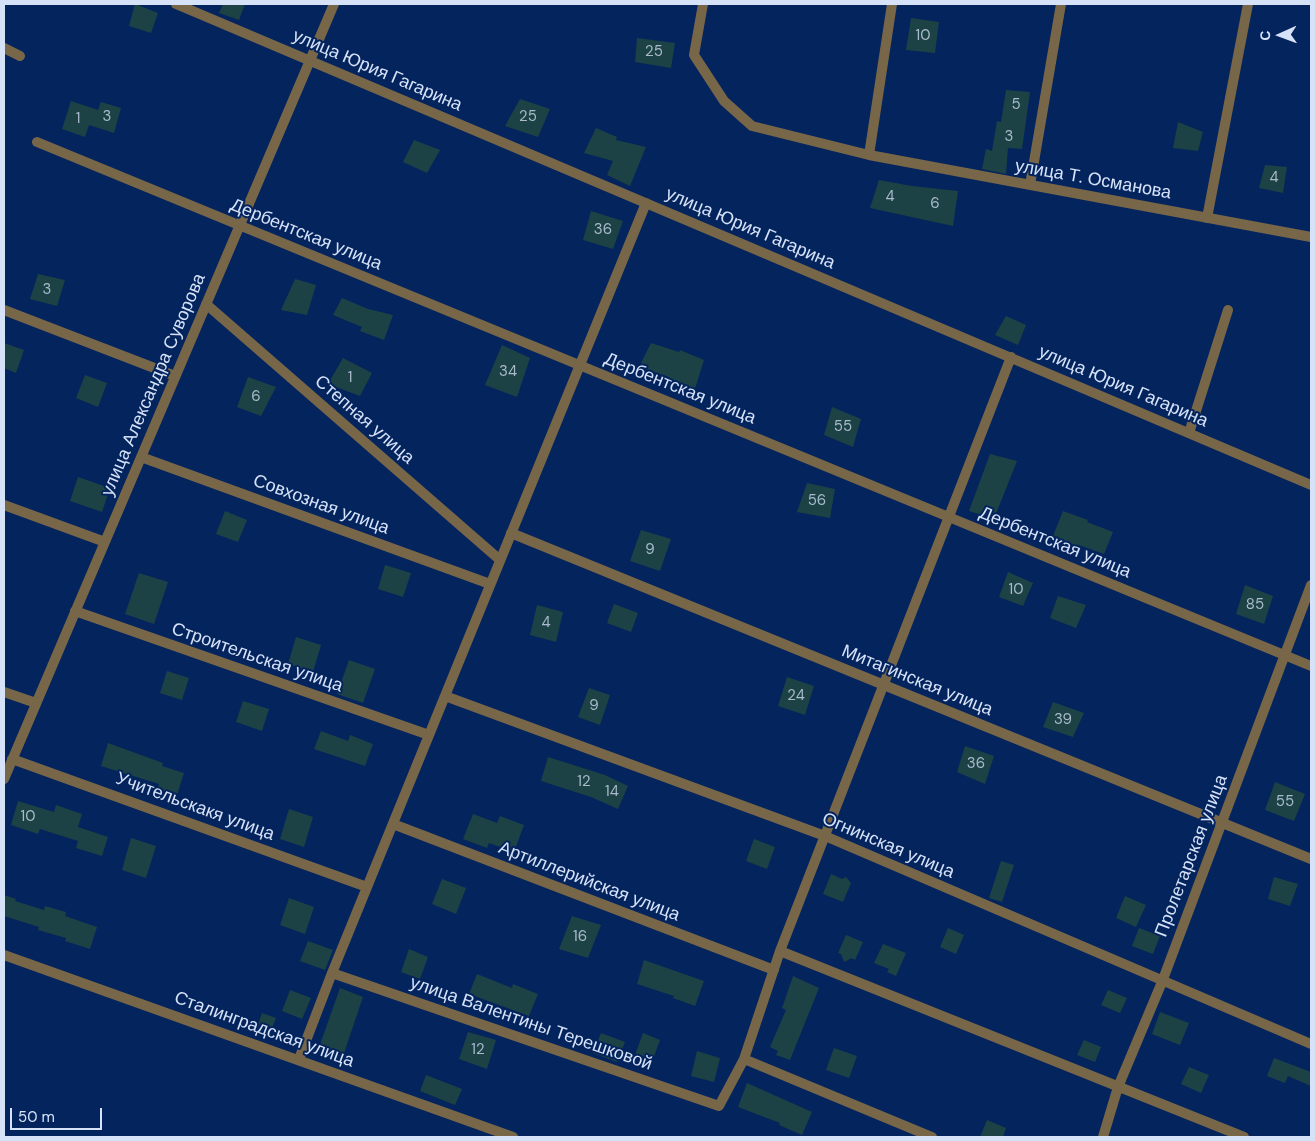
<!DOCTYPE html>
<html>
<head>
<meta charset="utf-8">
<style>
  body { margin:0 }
  #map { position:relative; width:1315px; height:1141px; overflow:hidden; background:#04245d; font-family:"DM Sans",sans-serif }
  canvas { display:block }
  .frame { position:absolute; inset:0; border:5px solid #d6e2f8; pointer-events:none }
  .north { position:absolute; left:1255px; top:10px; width:50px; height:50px; -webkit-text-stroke:4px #04245d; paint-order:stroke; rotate:268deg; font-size:14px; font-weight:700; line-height:20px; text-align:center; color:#d6e2f8 }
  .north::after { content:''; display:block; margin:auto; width:18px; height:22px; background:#d6e2f8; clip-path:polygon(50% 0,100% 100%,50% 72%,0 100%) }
  .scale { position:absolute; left:10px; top:1108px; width:92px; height:22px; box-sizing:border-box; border:2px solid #d6e2f8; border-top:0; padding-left:6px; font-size:15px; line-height:18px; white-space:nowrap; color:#d6e2f8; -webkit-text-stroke:4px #04245d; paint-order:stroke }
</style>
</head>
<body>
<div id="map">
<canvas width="1315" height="1141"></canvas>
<div class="frame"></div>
<div class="north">С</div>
<div class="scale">50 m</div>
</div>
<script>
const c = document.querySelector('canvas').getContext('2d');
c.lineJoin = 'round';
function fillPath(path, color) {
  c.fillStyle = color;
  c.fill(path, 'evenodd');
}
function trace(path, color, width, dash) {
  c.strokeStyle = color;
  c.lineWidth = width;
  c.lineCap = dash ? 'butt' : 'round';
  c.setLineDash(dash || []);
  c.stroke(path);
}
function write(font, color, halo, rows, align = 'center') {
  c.font = font + ' "DM Sans",sans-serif';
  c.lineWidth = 4;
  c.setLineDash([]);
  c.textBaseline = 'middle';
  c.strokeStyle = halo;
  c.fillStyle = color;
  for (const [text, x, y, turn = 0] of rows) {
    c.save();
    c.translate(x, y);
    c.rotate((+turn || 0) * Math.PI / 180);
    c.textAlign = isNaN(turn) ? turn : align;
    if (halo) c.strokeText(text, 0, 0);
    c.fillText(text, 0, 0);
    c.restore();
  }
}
const building = new Path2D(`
  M 135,4 L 158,13 L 151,33 L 129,26 Z
  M 223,4 L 245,4 L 239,20 L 219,13 Z
  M 911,18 L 939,22 L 935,53 L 906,50 Z
  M 637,38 L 675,43 L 671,68 L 635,62 Z
  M 1006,90 L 1030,92 L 1022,149 L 1008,148 L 1006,174 L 982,169 L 986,149 L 992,151 L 997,121 L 1001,122 Z
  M 520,99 L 550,109 L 538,137 L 505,126 Z
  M 71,101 L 98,110 L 101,102 L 121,108 L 114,133 L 89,125 L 85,137 L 62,129 Z
  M 1178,122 L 1203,132 L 1198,151 L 1173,148 Z
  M 596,128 L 617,137 L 616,140 L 646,147 L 630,186 L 607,175 L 613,161 L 584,153 Z
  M 414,140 L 440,150 L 427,173 L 403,162 Z
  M 1265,165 L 1287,167 L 1283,193 L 1259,188 Z
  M 879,180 L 912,186 L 958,191 L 953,226 L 870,208 Z
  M 591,211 L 623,221 L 613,249 L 583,240 Z
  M 38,274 L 65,280 L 57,306 L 30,299 Z
  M 295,279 L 316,285 L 307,315 L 281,310 Z
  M 342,298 L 368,309 L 393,315 L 384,340 L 360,331 L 362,327 L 333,315 Z
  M 1006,316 L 1026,325 L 1018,345 L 995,335 Z
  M 4,343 L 24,350 L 16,373 L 4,368 Z
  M 651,343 L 679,352 L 680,350 L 704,360 L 694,392 L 667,381 L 669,377 L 639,367 Z
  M 502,345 L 530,358 L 517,397 L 485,385 Z
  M 343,358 L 372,373 L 360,396 L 328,384 Z
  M 85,375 L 107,383 L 98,407 L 76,398 Z
  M 248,377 L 276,387 L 261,416 L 237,407 Z
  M 832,407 L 861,419 L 853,447 L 824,435 Z
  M 990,454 L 1017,461 L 994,519 L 969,511 Z
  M 78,477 L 110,488 L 102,512 L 70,501 Z
  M 807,483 L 835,489 L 830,518 L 797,512 Z
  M 225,511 L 247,520 L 238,542 L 216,534 Z
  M 1063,511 L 1088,520 L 1087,522 L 1113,532 L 1104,554 L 1079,545 L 1078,547 L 1053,536 Z
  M 641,530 L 671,539 L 660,571 L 630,561 Z
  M 385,565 L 411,573 L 403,597 L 378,589 Z
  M 1008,572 L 1033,583 L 1023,606 L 999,597 Z
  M 139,573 L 168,582 L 154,624 L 125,614 Z
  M 1245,585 L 1273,596 L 1264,624 L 1236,614 Z
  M 1058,596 L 1086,605 L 1076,628 L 1050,618 Z
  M 614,604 L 638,613 L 631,632 L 607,623 Z
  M 537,605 L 563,612 L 556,642 L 530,635 Z
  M 296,637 L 321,645 L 313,672 L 288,664 Z
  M 349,660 L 375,669 L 363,703 L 337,694 Z
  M 167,671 L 189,678 L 182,700 L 160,693 Z
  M 787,677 L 814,686 L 805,715 L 778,706 Z
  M 589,688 L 610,695 L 600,725 L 578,717 Z
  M 243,701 L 269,709 L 262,731 L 236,722 Z
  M 1053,702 L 1084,713 L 1073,737 L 1043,727 Z
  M 321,731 L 348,741 L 350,735 L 373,744 L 365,766 L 314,749 Z
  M 108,743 L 163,763 L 162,766 L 184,773 L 177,795 L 157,789 L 159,784 L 101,766 Z
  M 965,746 L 994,756 L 985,784 L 957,772 Z
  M 548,757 L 605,775 L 628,786 L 618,809 L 591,797 L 541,781 Z
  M 1275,782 L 1305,794 L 1294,821 L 1265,810 Z
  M 18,801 L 54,812 L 56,805 L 82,814 L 78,827 L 108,837 L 102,856 L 76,848 L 78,841 L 40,829 L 38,834 L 11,825 Z
  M 289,809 L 313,817 L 304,847 L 280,839 Z
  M 473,814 L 497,823 L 500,816 L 524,825 L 514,852 L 489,843 L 487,848 L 463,839 Z
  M 131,838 L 156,846 L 146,878 L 122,870 Z
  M 754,839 L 775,847 L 767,869 L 746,861 Z
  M 1001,861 L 1014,865 L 1002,902 L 989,898 Z
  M 831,874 L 842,879 L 846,877 L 851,883 L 843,902 L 823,894 Z
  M 1274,877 L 1298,884 L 1290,906 L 1268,899 Z
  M 442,879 L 466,888 L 456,914 L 432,904 Z
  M 4,895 L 16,899 L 15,901 L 44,910 L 45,906 L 66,912 L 65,916 L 97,927 L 90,949 L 65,941 L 66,938 L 38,930 L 39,927 L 4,916 Z
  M 1125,896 L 1146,905 L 1136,927 L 1116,918 Z
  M 289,898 L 314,907 L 305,934 L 280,925 Z
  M 572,916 L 601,925 L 588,958 L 559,949 Z
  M 948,928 L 964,935 L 956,954 L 940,947 Z
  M 1139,928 L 1160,936 L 1153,954 L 1132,946 Z
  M 846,935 L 863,942 L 855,960 L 852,958 L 844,962 L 841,954 L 838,953 Z
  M 308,941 L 333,950 L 325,970 L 300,961 Z
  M 883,944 L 906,953 L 896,976 L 887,972 L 889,969 L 874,963 Z
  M 409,949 L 428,957 L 420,979 L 401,972 Z
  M 644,960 L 704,981 L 695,1006 L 673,998 L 674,996 L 637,984 Z
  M 477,974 L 512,988 L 513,984 L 538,994 L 529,1016 L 469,994 Z
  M 793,976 L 819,988 L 790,1060 L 776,1055 L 778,1051 L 770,1047 L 786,1010 L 782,1008 Z
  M 340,988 L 363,997 L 341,1062 L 317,1053 Z
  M 290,990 L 311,998 L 302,1019 L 282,1011 Z
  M 1108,990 L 1127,998 L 1120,1013 L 1101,1005 Z
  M 1160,1012 L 1189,1023 L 1180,1045 L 1152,1034 Z
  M 262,1013 L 276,1018 L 268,1038 L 255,1033 Z
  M 468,1032 L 496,1040 L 487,1069 L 459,1059 Z
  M 601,1033 L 625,1042 L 617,1062 L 593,1053 Z
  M 643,1033 L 660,1040 L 652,1062 L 635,1055 Z
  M 1084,1040 L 1101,1047 L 1095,1062 L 1077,1055 Z
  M 834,1048 L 857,1056 L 849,1078 L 826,1070 Z
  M 697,1051 L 720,1058 L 714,1082 L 691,1076 Z
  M 1274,1058 L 1311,1072 L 1311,1086 L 1288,1076 L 1285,1083 L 1267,1076 Z
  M 1189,1067 L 1209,1075 L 1201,1093 L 1181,1084 Z
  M 426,1075 L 462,1089 L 455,1105 L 420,1091 Z
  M 747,1083 L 812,1112 L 802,1135 L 779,1125 L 780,1123 L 738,1107 Z
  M 987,1120 L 1006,1128 L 1003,1137 L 980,1137 Z`);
const minor = new Path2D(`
  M 176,4 L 1311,485
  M 703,4 L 694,55 L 724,101 L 752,126 L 869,155 L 1311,237
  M 4,48 L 20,56
  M 37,142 L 1311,666
  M 869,155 L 892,4
  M 1030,185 L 1061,4
  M 1207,218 L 1248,4
  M 206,304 L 500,560
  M 4,310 L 175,376
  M 1189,433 L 1228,310
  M 141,457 L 490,584
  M 4,505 L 105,542
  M 511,533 L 1311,859
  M 75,611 L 429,735
  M 4,692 L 36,703
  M 445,696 L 825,836 L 1311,1044
  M 12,759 L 367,887
  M 4,779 L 334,4
  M 393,824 L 774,970
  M 780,951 L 1244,1137
  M 4,955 L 513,1137
  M 332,973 L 719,1106 L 744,1059 L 780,951 L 1011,357
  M 299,1059 L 332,973 L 646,203
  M 744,1059 L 932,1137
  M 1103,1137 L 1118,1087 L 1162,982 L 1311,585`);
const numberNames = [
  ["10",923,36],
  ["25",654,52],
  ["5",1016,105],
  ["3",107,117],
  ["25",528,117],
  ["1",78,119],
  ["3",1009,137],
  ["4",1274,178],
  ["4",890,197],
  ["6",935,204],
  ["36",603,230],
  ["3",47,290],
  ["34",508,372],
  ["1",350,378],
  ["6",256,397],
  ["55",843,427],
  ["56",817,501],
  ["9",650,550],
  ["10",1016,590],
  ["85",1255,605],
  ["4",546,623],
  ["24",796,696],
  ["9",594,706],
  ["39",1063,720],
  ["36",976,764],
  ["12",584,782],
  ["14",612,792],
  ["55",1285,802],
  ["10",28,817],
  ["16",580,937],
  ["12",478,1050]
];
const streetNames = [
  ["улица Юрия Гагарина",377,71,23],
  ["улица Т. Османова",1093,180,10],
  ["улица Юрия Гагарина",750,229,23],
  ["Дербентская улица",306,235,22],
  ["улица Александра Суворова",154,385,-67],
  ["улица Юрия Гагарина",1123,387,23],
  ["Дербентская улица",680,389,22],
  ["Степная улица",364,420,41],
  ["Совхозная улица",321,505,20],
  ["Дербентская улица",1055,543,22],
  ["Строительская улица",257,658,19],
  ["Митагинская улица",917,681,22],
  ["Учительскакя улица",195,807,20],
  ["Огнинская улица",888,846,23],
  ["Пролетарская улица",1192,856,-69],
  ["Артиллерийская улица",589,882,21],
  ["улица Валентины Терешковой",531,1024,19],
  ["Сталинградская улица",264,1030,20]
];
fillPath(building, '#1d4245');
trace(minor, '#776648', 10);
write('15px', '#a8bacb', null, numberNames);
write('18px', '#d6e2f8', '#04245d', streetNames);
</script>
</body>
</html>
